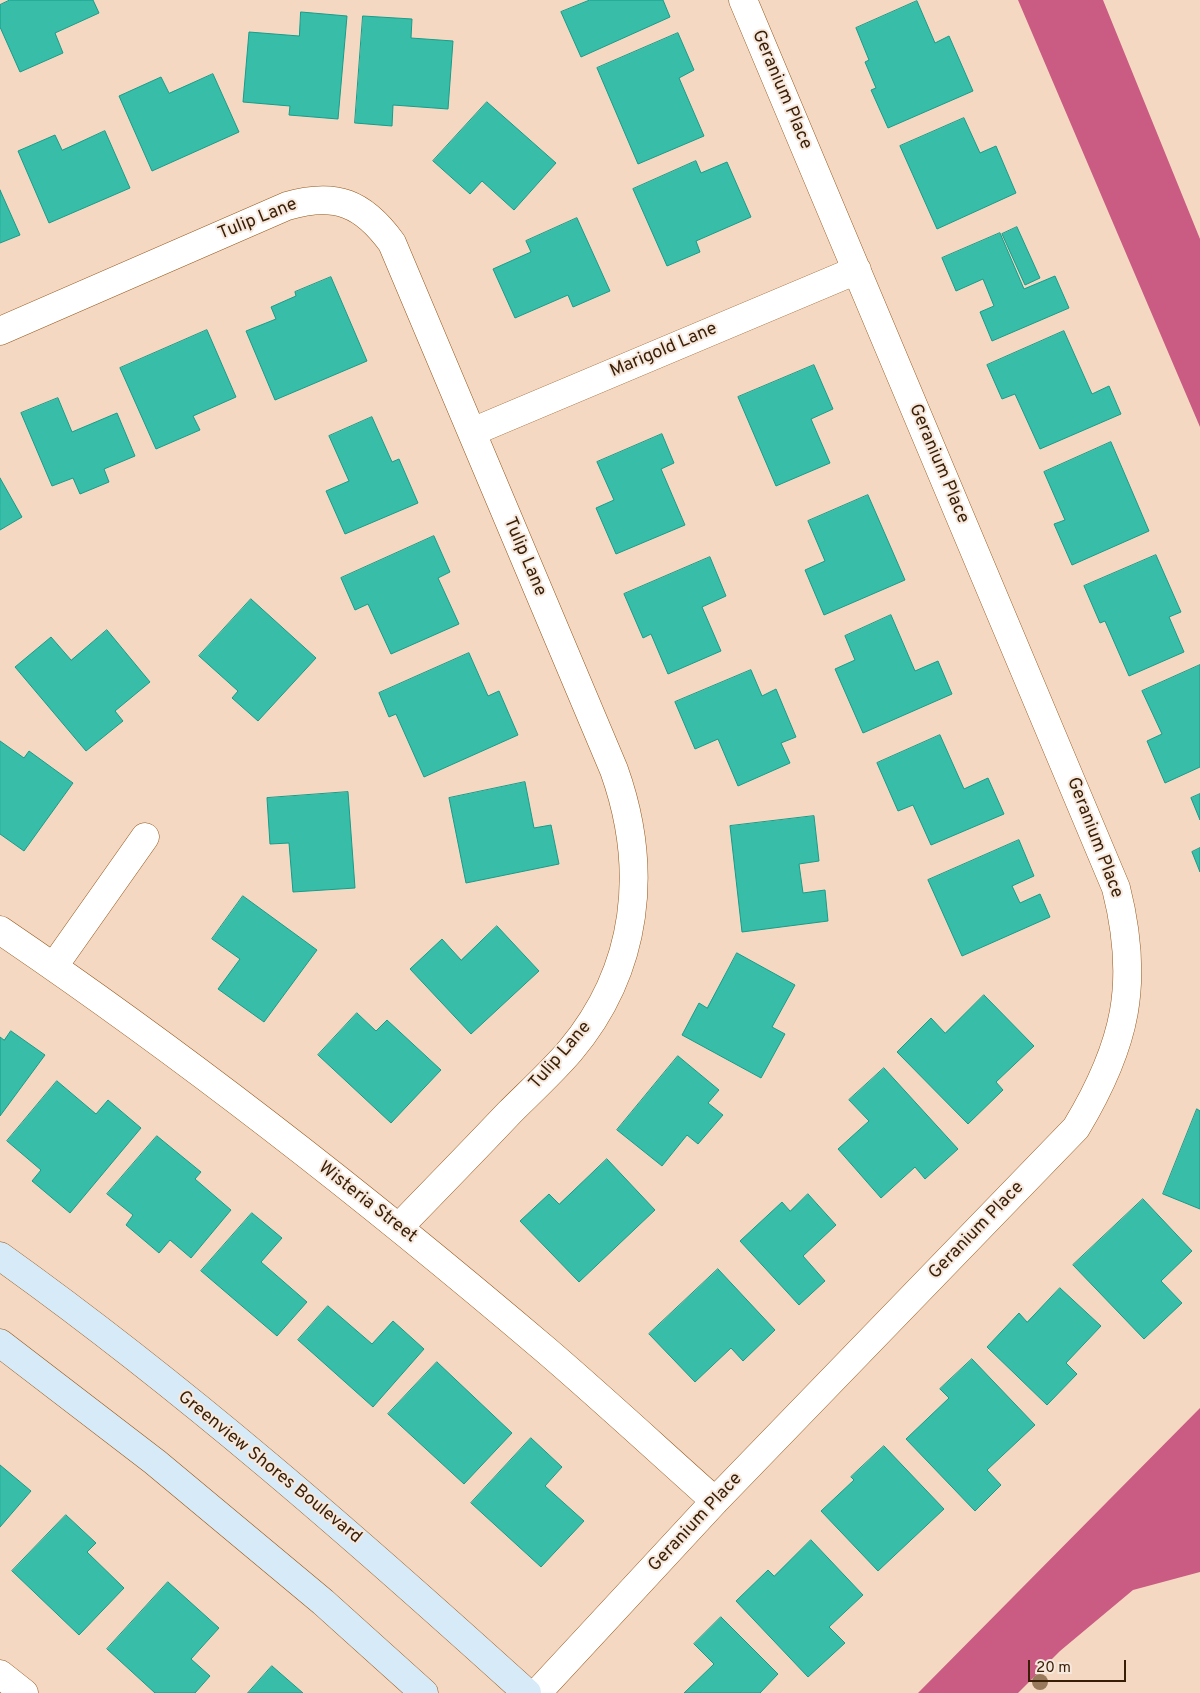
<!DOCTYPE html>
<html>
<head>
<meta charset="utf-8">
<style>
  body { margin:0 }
  #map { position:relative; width:1200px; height:1693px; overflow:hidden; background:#f4d8c2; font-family:Overpass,sans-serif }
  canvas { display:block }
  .scale { position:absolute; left:1028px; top:1660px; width:98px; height:22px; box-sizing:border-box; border:2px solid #381e05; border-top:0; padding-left:6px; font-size:15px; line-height:18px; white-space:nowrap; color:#381e05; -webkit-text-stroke:4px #f7e8dd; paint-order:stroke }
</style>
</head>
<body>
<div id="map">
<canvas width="1200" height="1693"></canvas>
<div class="scale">20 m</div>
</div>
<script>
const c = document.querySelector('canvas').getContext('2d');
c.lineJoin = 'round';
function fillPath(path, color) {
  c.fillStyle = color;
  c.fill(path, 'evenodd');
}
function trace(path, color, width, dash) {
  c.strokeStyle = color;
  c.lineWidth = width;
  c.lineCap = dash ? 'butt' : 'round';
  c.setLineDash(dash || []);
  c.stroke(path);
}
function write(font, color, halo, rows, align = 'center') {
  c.font = font + ' Overpass,sans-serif';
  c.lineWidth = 4;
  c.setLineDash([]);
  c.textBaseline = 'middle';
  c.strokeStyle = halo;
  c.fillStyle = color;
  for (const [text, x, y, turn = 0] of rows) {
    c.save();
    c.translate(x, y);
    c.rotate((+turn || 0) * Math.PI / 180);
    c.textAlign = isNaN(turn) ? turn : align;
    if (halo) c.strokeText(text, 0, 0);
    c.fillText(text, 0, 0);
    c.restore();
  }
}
const water = new Path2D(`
  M 1018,0 L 1103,0 L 1200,239 L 1200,427 Z
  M 1200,1408 L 1200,1572 L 1133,1590 L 1060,1651 L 1018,1693 L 918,1693 Z`);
const building = new Path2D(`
  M 10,0 L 93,0 L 99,13 L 55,33 L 63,53 L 20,72 L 0,27 L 0,5 Z
  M 590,0 L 663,0 L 670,17 L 581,57 L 561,12 Z
  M 917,1 L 935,43 L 949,36 L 973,91 L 888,128 L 871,90 L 876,88 L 865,62 L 869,60 L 856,28 Z
  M 301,12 L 347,16 L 338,119 L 289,115 L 290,106 L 243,102 L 249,32 L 299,36 Z
  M 363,16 L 412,19 L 411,38 L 453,41 L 448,109 L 393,105 L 392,126 L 355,123 Z
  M 678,33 L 694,70 L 679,78 L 704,136 L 638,164 L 597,68 Z
  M 213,74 L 239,132 L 152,171 L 119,96 L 161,77 L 169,93 Z
  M 487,102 L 556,163 L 514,210 L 482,181 L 470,194 L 433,161 Z
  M 964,118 L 980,153 L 996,146 L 1016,193 L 937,229 L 900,146 Z
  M 105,131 L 130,188 L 49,223 L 18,151 L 55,135 L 62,150 Z
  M 696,161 L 701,173 L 727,162 L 751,217 L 696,241 L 700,252 L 667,266 L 633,189 Z
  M 0,190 L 20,235 L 0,243 Z
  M 577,218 L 610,291 L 573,307 L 568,295 L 515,318 L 493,269 L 531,252 L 526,241 Z
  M 1017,227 L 1040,278 L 1025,285 L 1002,234 Z
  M 1000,233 L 1024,289 L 1055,276 L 1069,308 L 992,341 L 980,312 L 994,306 L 983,279 L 956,291 L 942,258 Z
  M 331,277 L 367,361 L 275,400 L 246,331 L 276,319 L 271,307 L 296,296 L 295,292 Z
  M 207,330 L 236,397 L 193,416 L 200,430 L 156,449 L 120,368 Z
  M 1064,331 L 1092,394 L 1109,386 L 1121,414 L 1040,449 L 1015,394 L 1002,399 L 987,365 Z
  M 814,365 L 833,409 L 811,419 L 830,463 L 776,486 L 738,397 Z
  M 58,398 L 72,432 L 117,413 L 135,456 L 104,469 L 109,482 L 80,494 L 73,478 L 52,486 L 21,413 Z
  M 372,417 L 392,462 L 399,459 L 418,503 L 345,534 L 326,491 L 349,481 L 329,436 Z
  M 662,434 L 674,463 L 661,469 L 685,525 L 616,554 L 596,508 L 614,500 L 597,462 Z
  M 1111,442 L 1149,531 L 1072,565 L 1054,524 L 1065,520 L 1044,472 Z
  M 0,478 L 22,517 L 0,530 Z
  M 868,495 L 905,580 L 824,615 L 805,570 L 825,561 L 808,521 Z
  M 434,536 L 450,572 L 438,578 L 459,624 L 391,654 L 368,604 L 355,610 L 341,578 Z
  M 1156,555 L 1181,612 L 1169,617 L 1184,652 L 1129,676 L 1105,621 L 1100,623 L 1084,586 Z
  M 710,557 L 726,596 L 702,607 L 721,651 L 668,674 L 651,634 L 643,638 L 624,594 Z
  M 251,599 L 316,658 L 258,721 L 232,698 L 238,691 L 199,656 Z
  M 891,615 L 915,671 L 938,661 L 952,694 L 863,733 L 835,669 L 855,660 L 845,636 Z
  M 107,630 L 150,682 L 115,711 L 123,721 L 86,751 L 15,667 L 51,637 L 71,660 Z
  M 469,653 L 488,696 L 499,691 L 518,735 L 424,777 L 396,714 L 389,717 L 379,693 Z
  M 1200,665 L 1200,767 L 1165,783 L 1147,741 L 1162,734 L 1142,691 Z
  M 751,670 L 762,696 L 776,689 L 796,737 L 781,743 L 790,763 L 738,786 L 718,739 L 695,749 L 675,702 Z
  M 940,735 L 964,789 L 988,778 L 1004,814 L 931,845 L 913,805 L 898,811 L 877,763 Z
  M 0,741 L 24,758 L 29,751 L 73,783 L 24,851 L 0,834 Z
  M 525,782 L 534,828 L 551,825 L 559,864 L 466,883 L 449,798 Z
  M 348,792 L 355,888 L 293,892 L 289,843 L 270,844 L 267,798 Z
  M 1200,794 L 1200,820 L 1191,798 Z
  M 814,816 L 819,861 L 799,864 L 803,893 L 825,890 L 828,921 L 742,932 L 730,826 Z
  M 1019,840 L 1034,876 L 1012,886 L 1020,903 L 1040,894 L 1050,917 L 962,956 L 928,880 Z
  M 1200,848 L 1200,872 L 1192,852 Z
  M 243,896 L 317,950 L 264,1022 L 218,989 L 240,959 L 212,939 Z
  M 497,926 L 539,971 L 471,1034 L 410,969 L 442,939 L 461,960 Z
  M 737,953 L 795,985 L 772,1027 L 785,1034 L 761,1078 L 682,1035 L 699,1003 L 707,1008 Z
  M 984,995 L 1034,1046 L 996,1082 L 1003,1090 L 968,1124 L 897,1052 L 931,1018 L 945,1033 Z
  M 357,1013 L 376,1031 L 387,1020 L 441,1070 L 391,1123 L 318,1055 Z
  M 11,1031 L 45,1055 L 0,1116 L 0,1037 L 4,1040 Z
  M 678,1056 L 719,1090 L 708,1103 L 723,1115 L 698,1144 L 687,1135 L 662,1166 L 617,1130 Z
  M 884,1068 L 958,1149 L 925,1179 L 915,1167 L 881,1198 L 838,1149 L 869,1121 L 849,1100 Z
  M 57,1081 L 96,1114 L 108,1100 L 141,1128 L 70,1213 L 32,1181 L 41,1170 L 7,1141 Z
  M 1197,1109 L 1200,1111 L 1200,1209 L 1163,1194 Z
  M 157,1136 L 201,1172 L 195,1179 L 231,1210 L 191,1258 L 170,1240 L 159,1253 L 126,1225 L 133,1215 L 107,1194 Z
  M 607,1159 L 655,1210 L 579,1282 L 520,1221 L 549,1194 L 559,1204 Z
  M 808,1194 L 836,1225 L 803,1256 L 825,1281 L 799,1305 L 740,1241 L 782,1202 L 790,1211 Z
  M 1143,1199 L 1192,1251 L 1161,1281 L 1182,1303 L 1144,1339 L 1073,1265 Z
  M 252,1213 L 282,1238 L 261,1262 L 307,1302 L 277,1336 L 201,1271 Z
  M 718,1269 L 775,1330 L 743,1361 L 731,1348 L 695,1382 L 649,1334 Z
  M 1060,1288 L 1101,1326 L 1066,1363 L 1077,1374 L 1047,1405 L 987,1347 L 1019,1313 L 1027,1322 Z
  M 328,1306 L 372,1344 L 393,1321 L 424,1349 L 373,1407 L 298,1340 Z
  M 972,1359 L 1035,1425 L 987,1470 L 1001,1485 L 975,1511 L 906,1439 L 949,1398 L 940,1389 Z
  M 437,1362 L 512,1433 L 464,1484 L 388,1414 Z
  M 531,1438 L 562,1467 L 545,1486 L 584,1521 L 541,1567 L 471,1503 Z
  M 884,1446 L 944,1509 L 878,1571 L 821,1511 L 854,1480 L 851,1477 Z
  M 0,1465 L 31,1491 L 0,1527 Z
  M 66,1515 L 96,1543 L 87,1552 L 124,1588 L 79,1635 L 12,1571 Z
  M 811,1540 L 863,1595 L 829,1627 L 845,1643 L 808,1677 L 736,1601 L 768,1570 L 774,1576 Z
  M 168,1582 L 219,1628 L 191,1659 L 210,1676 L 195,1693 L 155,1693 L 107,1649 Z
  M 721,1617 L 778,1674 L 760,1693 L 684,1693 L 714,1664 L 694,1644 Z
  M 272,1666 L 303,1693 L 248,1693 Z`);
const street = new Path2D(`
  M 0,331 L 287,206 C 336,192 363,203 392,243 L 614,770 C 649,868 639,969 570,1051 C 551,1073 529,1093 509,1113 C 473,1151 436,1189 399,1227
  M 472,432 L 857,270
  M 0,930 C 190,1059 372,1202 547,1351 C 604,1400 659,1451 715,1501
  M 54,966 L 145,837
  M 0,1674 L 24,1693
  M 537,1693 L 715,1501 L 1076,1128 C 1126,1045 1140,983 1116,888 L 743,0`);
const secondary = new Path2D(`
  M 0,1256 C 186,1389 358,1540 527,1693
  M 0,1343 L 155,1462 L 323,1602 L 424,1693`);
const trees = [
  [1040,1682]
];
const streetNames = [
  ["Geranium Place",781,90,67],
  ["Tulip Lane",258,220,-22],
  ["Marigold Lane",664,351,-23],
  ["Geranium Place",938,464,67],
  ["Tulip Lane",524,557,67],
  ["Geranium Place",1094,838,69],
  ["Tulip Lane",561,1056,-49],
  ["Wisteria Street",367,1203,38],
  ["Geranium Place",977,1231,-46],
  ["Greenview Shores Boulevard",269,1468,39],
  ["Geranium Place",696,1523,-47]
];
fillPath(water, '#ca5b83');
fillPath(building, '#37bda8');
trace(building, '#179c89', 1);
trace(street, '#945619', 29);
trace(secondary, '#945619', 29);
trace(street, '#fff', 28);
trace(secondary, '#d6eaf7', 28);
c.fillStyle = '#99795b';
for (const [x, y] of trees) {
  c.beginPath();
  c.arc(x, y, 8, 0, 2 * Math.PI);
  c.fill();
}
write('18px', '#381e05', '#f7e8dd', streetNames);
</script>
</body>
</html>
